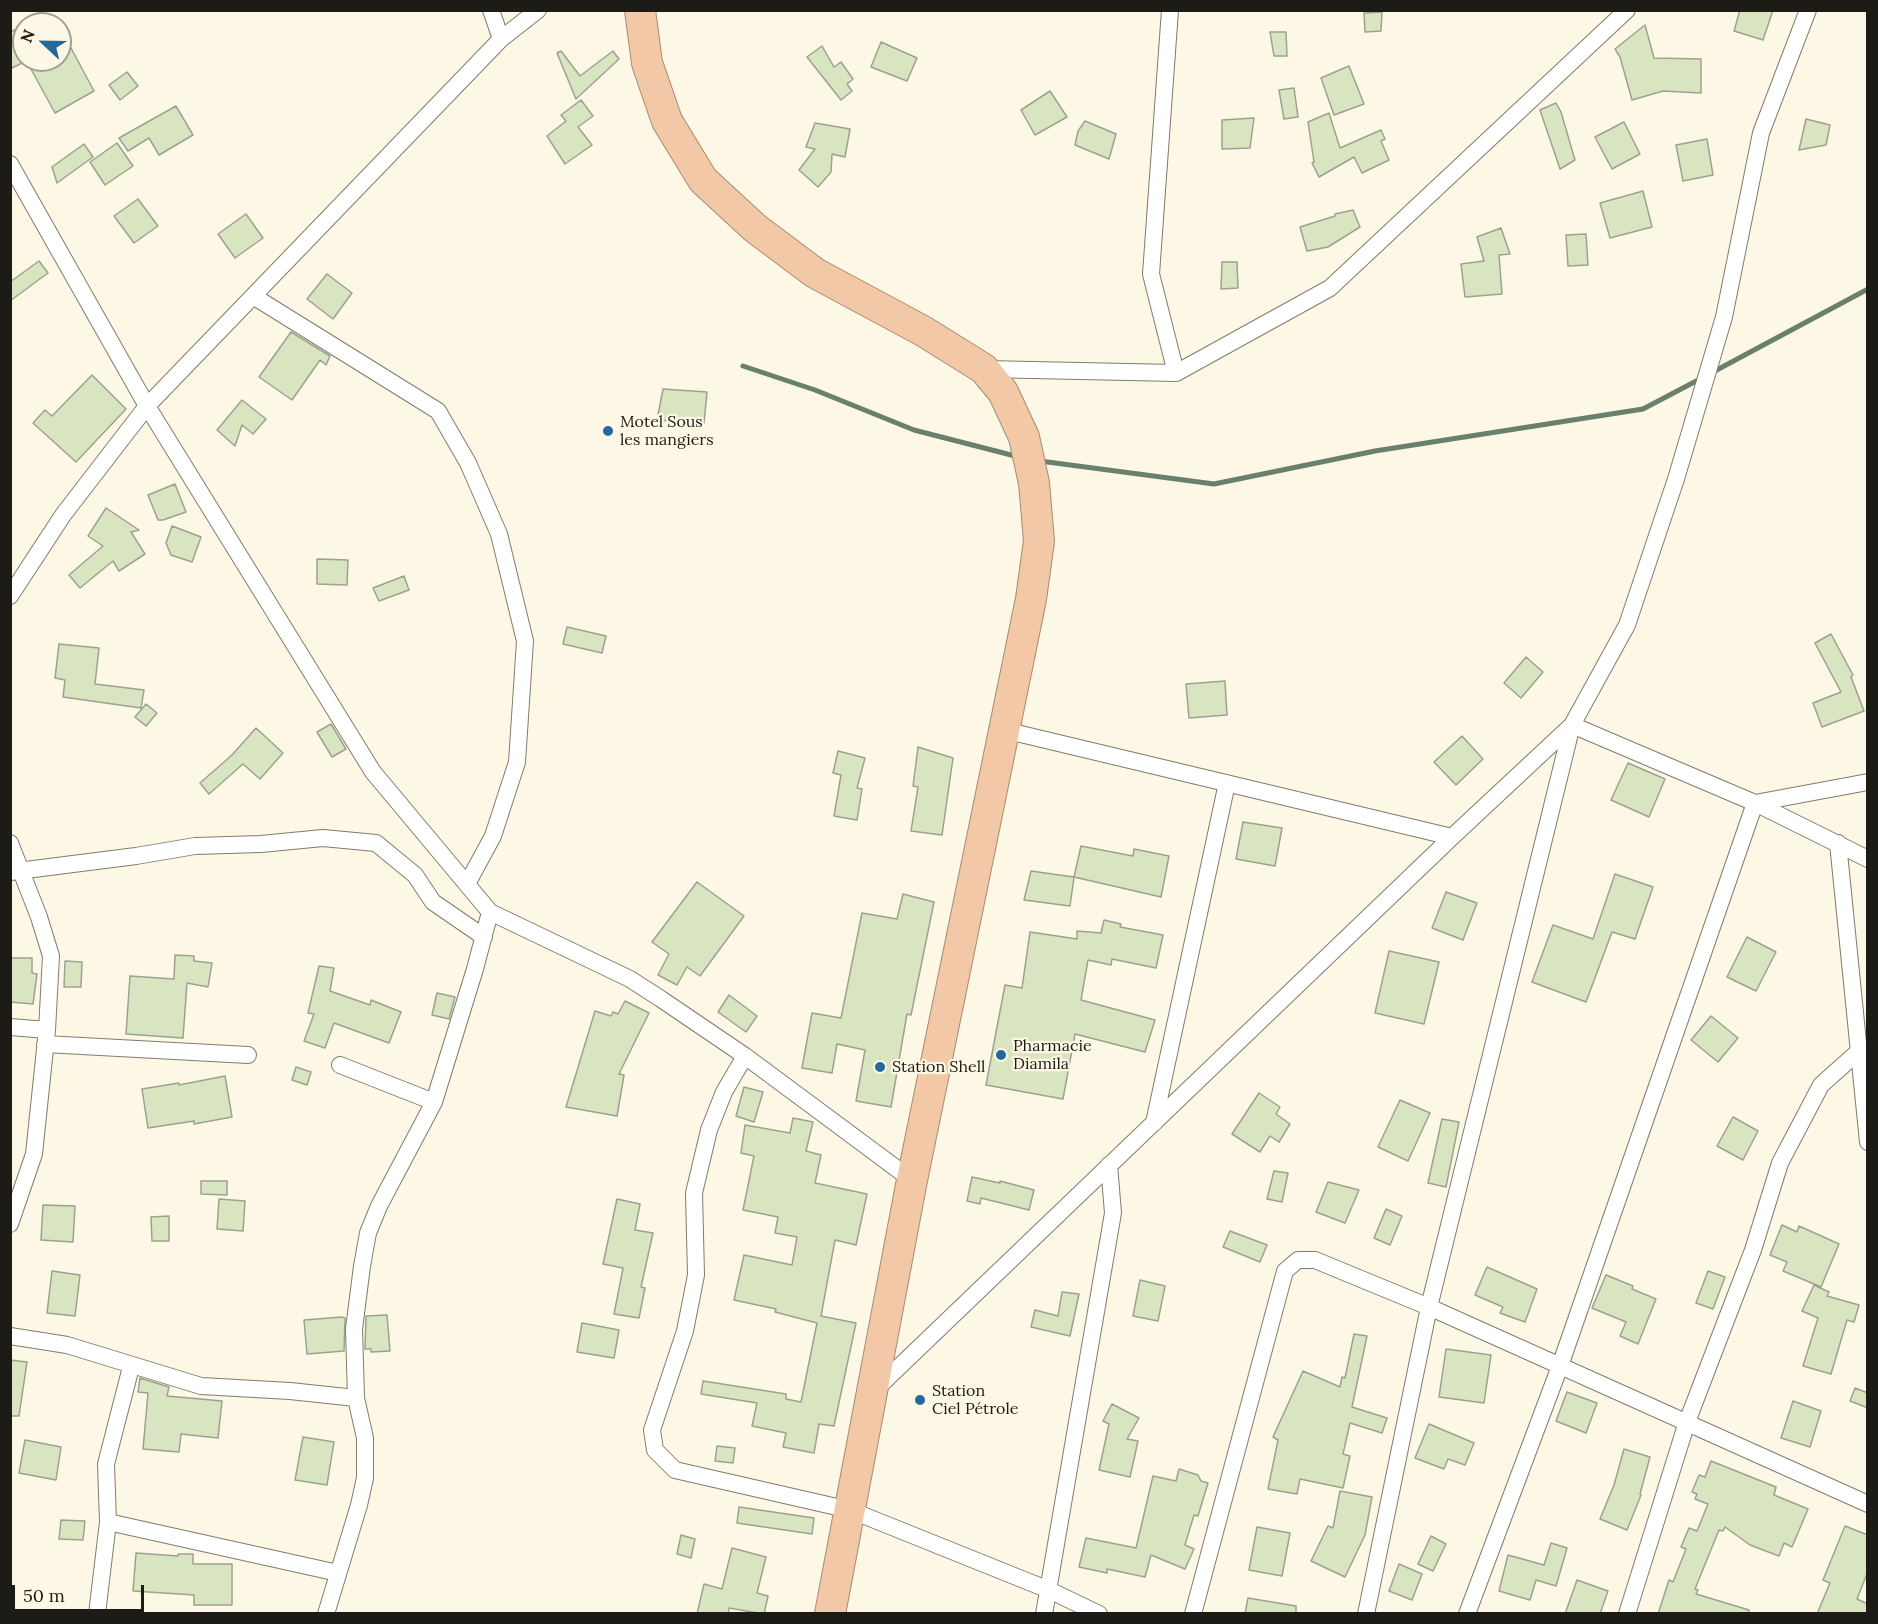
<!DOCTYPE html>
<html>
<head>
<meta charset="utf-8">
<style>
  body { margin:0 }
  #map { position:relative; width:1878px; height:1624px; overflow:hidden; background:#fdf7e5; font-family:Lora,serif }
  canvas { display:block }
  .frame { position:absolute; inset:0; border:12px solid #1d1b15; pointer-events:none }
  .north { position:absolute; left:12px; top:12px; width:60px; height:60px; box-sizing:border-box; background:#fdf7e5; border:2px solid #a39f92; border-radius:50%; rotate:292deg; font-size:16px; font-weight:700; line-height:24px; text-align:center; color:#1d1b15 }
  .north::after { content:''; display:block; margin:auto; width:21px; height:27px; background:#25689e; clip-path:polygon(50% 0,100% 100%,50% 72%,0 100%) }
  .scale { position:absolute; left:12px; top:1585px; width:132px; height:27px; box-sizing:border-box; border:3px solid #1d1b15; border-top:0; padding-left:8px; font-size:18px; line-height:21px; white-space:nowrap; color:#1d1b15; -webkit-text-stroke:4px #fdf7e5; paint-order:stroke }
</style>
</head>
<body>
<div id="map">
<canvas width="1878" height="1624"></canvas>
<div class="frame"></div>
<div class="north">N</div>
<div class="scale">50 m</div>
</div>
<script>
const c = document.querySelector('canvas').getContext('2d');
c.lineJoin = 'round';
function trace(path, color, width, dash) {
  c.strokeStyle = color;
  c.lineWidth = width;
  c.lineCap = dash ? 'butt' : 'round';
  c.setLineDash(dash || []);
  c.stroke(path);
}
function fillPath(path, color) {
  c.fillStyle = color;
  c.fill(path, 'evenodd');
}
function write(font, color, halo, rows, align = 'center') {
  c.font = font + ' Lora,serif';
  c.lineWidth = 4.5;
  c.setLineDash([]);
  c.textBaseline = 'middle';
  c.strokeStyle = halo;
  c.fillStyle = color;
  for (const [text, x, y, turn = 0] of rows) {
    c.save();
    c.translate(x, y);
    c.rotate((+turn || 0) * Math.PI / 180);
    c.textAlign = isNaN(turn) ? turn : align;
    if (halo) c.strokeText(text, 0, 0);
    c.fillText(text, 0, 0);
    c.restore();
  }
}
const stream = new Path2D(`
  M 743,366 L 815,390 L 914,430 L 1019,457
  M 1713,372 L 1868,289
  M 1040,461 L 1214,484 L 1375,451 L 1643,409 L 1702,378`);
const building = new Path2D(`
  M 1740,10 L 1773,10 L 1763,40 L 1734,31 Z
  M 1382,12 L 1381,31 L 1365,32 L 1364,13 Z
  M 1645,25 L 1654,58 L 1701,59 L 1701,93 L 1663,91 L 1632,100 L 1620,57 L 1615,49 Z
  M 24,26 L 24,62 L 10,69 L 10,32 Z
  M 1270,32 L 1286,32 L 1287,56 L 1274,56 Z
  M 881,42 L 917,58 L 907,81 L 871,67 Z
  M 822,46 L 834,67 L 841,62 L 853,79 L 847,84 L 852,91 L 841,100 L 807,57 Z
  M 71,48 L 94,91 L 55,113 L 26,60 L 60,60 L 60,54 Z
  M 561,51 L 580,76 L 613,51 L 619,59 L 576,99 L 557,53 Z
  M 1349,66 L 1364,104 L 1334,115 L 1321,78 Z
  M 127,72 L 138,86 L 120,100 L 109,85 Z
  M 1294,88 L 1298,117 L 1284,119 L 1279,90 Z
  M 1050,91 L 1067,117 L 1035,135 L 1021,110 Z
  M 581,100 L 593,116 L 578,127 L 592,145 L 565,164 L 547,136 L 566,121 L 561,115 Z
  M 1556,103 L 1561,112 L 1575,160 L 1560,169 L 1540,110 Z
  M 176,106 L 193,135 L 159,155 L 149,138 L 128,151 L 119,138 Z
  M 1329,113 L 1340,148 L 1381,130 L 1385,139 L 1381,141 L 1389,160 L 1362,173 L 1354,157 L 1319,177 L 1312,163 L 1314,162 L 1308,122 Z
  M 1254,118 L 1250,148 L 1222,149 L 1222,120 Z
  M 1806,119 L 1830,125 L 1826,145 L 1799,150 Z
  M 1085,121 L 1116,134 L 1109,159 L 1075,145 L 1078,131 Z
  M 1624,122 L 1640,154 L 1612,169 L 1595,137 Z
  M 815,123 L 850,129 L 845,157 L 832,154 L 831,172 L 818,187 L 799,170 L 815,149 L 806,147 Z
  M 1707,139 L 1713,175 L 1683,181 L 1676,145 Z
  M 117,143 L 133,166 L 105,185 L 90,162 Z
  M 84,144 L 93,157 L 57,183 L 52,167 Z
  M 1643,191 L 1652,227 L 1610,238 L 1600,203 Z
  M 138,199 L 158,226 L 134,243 L 114,216 Z
  M 1353,210 L 1360,227 L 1328,247 L 1307,251 L 1300,227 L 1335,216 L 1335,214 Z
  M 246,214 L 263,238 L 235,258 L 218,234 Z
  M 1501,228 L 1510,254 L 1499,255 L 1502,294 L 1465,297 L 1461,264 L 1484,261 L 1477,237 Z
  M 1586,234 L 1588,265 L 1568,266 L 1566,235 Z
  M 39,261 L 48,273 L 10,301 L 10,282 Z
  M 1222,262 L 1237,262 L 1238,288 L 1221,289 Z
  M 327,274 L 352,293 L 333,319 L 307,299 Z
  M 291,332 L 330,356 L 326,365 L 320,360 L 292,400 L 259,377 Z
  M 92,375 L 126,409 L 76,462 L 33,423 L 45,410 L 52,416 Z
  M 663,389 L 707,392 L 704,423 L 657,420 Z
  M 242,400 L 266,419 L 253,434 L 242,425 L 235,446 L 217,430 Z
  M 175,484 L 186,512 L 163,520 L 158,520 L 148,495 Z
  M 106,508 L 139,530 L 131,532 L 145,554 L 119,571 L 113,561 L 80,588 L 69,575 L 103,546 L 88,536 Z
  M 172,526 L 201,537 L 192,562 L 171,555 L 166,543 Z
  M 317,559 L 348,560 L 347,585 L 317,584 Z
  M 404,576 L 409,590 L 379,601 L 373,588 Z
  M 567,627 L 606,636 L 602,653 L 563,644 Z
  M 1831,634 L 1853,675 L 1851,677 L 1864,711 L 1822,727 L 1813,703 L 1841,692 L 1815,643 Z
  M 59,644 L 99,648 L 95,684 L 144,690 L 141,708 L 63,697 L 65,680 L 55,678 Z
  M 1526,657 L 1543,672 L 1521,698 L 1504,683 Z
  M 1225,681 L 1227,715 L 1189,718 L 1186,684 Z
  M 146,704 L 157,713 L 146,726 L 135,717 Z
  M 331,724 L 346,749 L 332,757 L 317,732 Z
  M 256,728 L 283,753 L 260,779 L 243,764 L 209,794 L 200,783 L 232,755 Z
  M 1462,736 L 1483,759 L 1456,785 L 1434,762 Z
  M 918,747 L 953,758 L 942,835 L 911,831 L 918,787 L 913,786 Z
  M 838,751 L 865,758 L 857,788 L 862,789 L 857,820 L 834,816 L 841,775 L 833,773 Z
  M 1628,763 L 1665,779 L 1649,817 L 1611,800 Z
  M 1243,822 L 1282,828 L 1275,866 L 1236,859 Z
  M 1081,846 L 1133,856 L 1134,849 L 1169,856 L 1161,897 L 1074,877 Z
  M 1031,871 L 1074,877 L 1070,906 L 1024,900 Z
  M 1615,874 L 1653,887 L 1635,939 L 1612,932 L 1586,1002 L 1532,982 L 1553,925 L 1593,939 Z
  M 697,882 L 744,916 L 700,976 L 687,967 L 677,985 L 658,975 L 669,954 L 652,942 Z
  M 1446,892 L 1477,903 L 1463,940 L 1432,928 Z
  M 903,894 L 934,902 L 911,1015 L 907,1014 L 891,1107 L 856,1101 L 865,1050 L 837,1044 L 832,1073 L 802,1068 L 812,1013 L 841,1018 L 862,913 L 897,919 Z
  M 1104,920 L 1121,924 L 1120,927 L 1163,935 L 1156,968 L 1112,959 L 1111,965 L 1088,960 L 1081,1000 L 1155,1020 L 1145,1052 L 1075,1034 L 1063,1099 L 986,1085 L 1005,985 L 1022,988 L 1030,932 L 1077,939 L 1077,931 L 1101,933 Z
  M 1747,937 L 1776,952 L 1756,991 L 1727,977 Z
  M 1389,951 L 1439,962 L 1424,1024 L 1375,1013 Z
  M 175,955 L 194,956 L 194,961 L 212,963 L 208,987 L 187,983 L 183,1038 L 126,1034 L 130,976 L 174,979 Z
  M 10,958 L 32,958 L 32,973 L 37,974 L 33,1004 L 10,1002 Z
  M 65,961 L 82,962 L 81,987 L 64,987 Z
  M 319,966 L 334,968 L 330,991 L 370,1005 L 371,1000 L 401,1012 L 389,1043 L 334,1023 L 325,1048 L 304,1041 L 314,1014 L 308,1013 Z
  M 437,993 L 455,997 L 449,1019 L 432,1015 Z
  M 729,995 L 757,1016 L 746,1032 L 718,1012 Z
  M 625,1001 L 649,1013 L 619,1074 L 624,1075 L 617,1116 L 566,1107 L 595,1011 L 611,1016 L 613,1012 L 618,1014 Z
  M 1711,1016 L 1738,1038 L 1718,1062 L 1691,1040 Z
  M 296,1067 L 311,1072 L 307,1085 L 292,1080 Z
  M 225,1076 L 232,1117 L 194,1124 L 194,1121 L 148,1128 L 142,1089 L 179,1083 L 179,1085 Z
  M 744,1087 L 763,1092 L 754,1122 L 736,1116 Z
  M 1259,1093 L 1280,1107 L 1276,1114 L 1290,1124 L 1279,1142 L 1270,1136 L 1260,1152 L 1232,1134 Z
  M 1400,1100 L 1430,1113 L 1408,1161 L 1378,1147 Z
  M 1733,1117 L 1758,1131 L 1743,1160 L 1717,1146 Z
  M 793,1118 L 813,1122 L 806,1151 L 821,1155 L 815,1183 L 867,1194 L 856,1245 L 835,1240 L 821,1316 L 856,1323 L 834,1426 L 819,1424 L 814,1453 L 783,1447 L 786,1433 L 752,1426 L 757,1403 L 701,1394 L 703,1381 L 786,1394 L 786,1399 L 801,1402 L 817,1323 L 775,1312 L 776,1309 L 734,1300 L 744,1255 L 792,1265 L 797,1237 L 775,1233 L 778,1217 L 743,1210 L 754,1156 L 741,1153 L 745,1125 L 790,1133 Z
  M 1442,1119 L 1459,1122 L 1446,1187 L 1428,1183 Z
  M 1274,1171 L 1288,1173 L 1282,1202 L 1267,1199 Z
  M 972,1177 L 1000,1183 L 1000,1181 L 1034,1190 L 1029,1210 L 981,1198 L 980,1204 L 967,1201 Z
  M 201,1181 L 227,1181 L 227,1195 L 201,1194 Z
  M 1328,1182 L 1359,1190 L 1345,1223 L 1316,1212 Z
  M 219,1199 L 245,1201 L 243,1231 L 217,1229 Z
  M 617,1199 L 640,1204 L 635,1230 L 653,1233 L 641,1287 L 645,1288 L 639,1318 L 614,1314 L 623,1268 L 603,1264 Z
  M 43,1205 L 75,1206 L 73,1242 L 41,1240 Z
  M 1386,1209 L 1402,1216 L 1390,1245 L 1374,1238 Z
  M 169,1216 L 169,1241 L 152,1241 L 151,1217 Z
  M 1782,1225 L 1797,1232 L 1799,1226 L 1839,1244 L 1821,1287 L 1783,1271 L 1787,1262 L 1770,1255 Z
  M 1230,1231 L 1267,1245 L 1260,1262 L 1223,1247 Z
  M 1487,1267 L 1537,1289 L 1525,1322 L 1500,1313 L 1503,1307 L 1475,1295 Z
  M 52,1271 L 80,1275 L 75,1316 L 47,1313 Z
  M 1708,1271 L 1725,1277 L 1713,1309 L 1696,1303 Z
  M 1606,1275 L 1633,1286 L 1632,1289 L 1656,1299 L 1638,1344 L 1620,1336 L 1626,1322 L 1592,1308 Z
  M 1140,1280 L 1165,1286 L 1158,1321 L 1133,1316 Z
  M 1814,1285 L 1829,1292 L 1827,1296 L 1859,1305 L 1854,1322 L 1847,1320 L 1831,1374 L 1803,1366 L 1818,1318 L 1802,1311 Z
  M 1062,1292 L 1079,1294 L 1070,1336 L 1031,1327 L 1035,1310 L 1058,1316 Z
  M 387,1315 L 390,1351 L 371,1352 L 371,1349 L 365,1349 L 366,1316 Z
  M 342,1317 L 345,1318 L 344,1351 L 307,1354 L 304,1320 Z
  M 582,1323 L 619,1330 L 614,1358 L 577,1352 Z
  M 1354,1334 L 1367,1336 L 1352,1407 L 1387,1418 L 1382,1433 L 1350,1423 L 1343,1454 L 1350,1456 L 1343,1488 L 1300,1479 L 1297,1494 L 1268,1489 L 1278,1440 L 1273,1437 L 1303,1371 L 1340,1387 L 1342,1377 L 1345,1378 Z
  M 1446,1349 L 1491,1355 L 1484,1403 L 1439,1397 Z
  M 10,1360 L 27,1362 L 19,1416 L 10,1416 Z
  M 140,1378 L 169,1387 L 167,1396 L 222,1401 L 218,1438 L 181,1434 L 179,1452 L 143,1449 L 148,1393 L 138,1392 Z
  M 1855,1388 L 1868,1393 L 1868,1408 L 1850,1401 Z
  M 1567,1392 L 1597,1403 L 1586,1433 L 1556,1421 Z
  M 1793,1401 L 1821,1411 L 1810,1447 L 1781,1438 Z
  M 1112,1404 L 1139,1418 L 1127,1439 L 1138,1441 L 1130,1477 L 1099,1470 L 1109,1424 L 1103,1421 Z
  M 1429,1424 L 1474,1443 L 1465,1465 L 1448,1459 L 1444,1469 L 1415,1458 Z
  M 303,1437 L 334,1442 L 327,1485 L 295,1480 Z
  M 25,1440 L 61,1447 L 56,1480 L 19,1473 Z
  M 717,1446 L 735,1448 L 733,1463 L 715,1461 Z
  M 1624,1449 L 1650,1457 L 1640,1494 L 1641,1495 L 1627,1530 L 1600,1519 L 1614,1485 Z
  M 1711,1461 L 1776,1487 L 1774,1495 L 1808,1509 L 1792,1547 L 1784,1543 L 1779,1556 L 1750,1545 L 1725,1527 L 1723,1531 L 1719,1530 L 1695,1589 L 1698,1590 L 1696,1594 L 1749,1610 L 1748,1614 L 1658,1614 L 1669,1580 L 1673,1582 L 1686,1549 L 1681,1547 L 1689,1528 L 1697,1531 L 1708,1504 L 1695,1499 L 1697,1494 L 1692,1492 L 1699,1475 L 1705,1477 Z
  M 1179,1469 L 1198,1475 L 1201,1481 L 1208,1483 L 1198,1516 L 1194,1515 L 1185,1545 L 1194,1549 L 1185,1569 L 1151,1555 L 1145,1577 L 1107,1569 L 1107,1573 L 1079,1567 L 1086,1538 L 1136,1548 L 1153,1476 L 1176,1481 Z
  M 1340,1491 L 1372,1497 L 1365,1535 L 1345,1577 L 1311,1561 L 1328,1526 L 1333,1528 Z
  M 739,1507 L 814,1518 L 812,1534 L 737,1523 Z
  M 61,1520 L 85,1521 L 83,1540 L 59,1539 Z
  M 1845,1526 L 1868,1535 L 1868,1571 L 1857,1599 L 1868,1604 L 1868,1614 L 1817,1614 L 1830,1583 L 1823,1580 Z
  M 1257,1527 L 1290,1533 L 1282,1576 L 1249,1570 Z
  M 681,1535 L 695,1539 L 691,1558 L 677,1554 Z
  M 1431,1536 L 1446,1544 L 1433,1571 L 1418,1564 Z
  M 1551,1543 L 1567,1548 L 1556,1586 L 1536,1580 L 1530,1600 L 1499,1591 L 1508,1555 L 1544,1565 Z
  M 732,1548 L 766,1557 L 757,1593 L 768,1596 L 764,1614 L 729,1608 L 728,1614 L 697,1614 L 704,1584 L 722,1589 Z
  M 136,1553 L 178,1556 L 178,1554 L 193,1554 L 193,1564 L 232,1564 L 232,1605 L 194,1605 L 194,1595 L 133,1591 Z
  M 1399,1564 L 1422,1574 L 1412,1600 L 1389,1591 Z
  M 1577,1580 L 1608,1591 L 1600,1614 L 1565,1614 Z
  M 1248,1598 L 1296,1606 L 1296,1614 L 1245,1614 Z`);
const street = new Path2D(`
  M 491,10 L 501,39
  M 1170,10 L 1151,274 L 1176,373
  M 10,164 L 147,406 L 373,772 L 490,912 L 630,979 L 661,999 L 745,1056 L 912,1180
  M 253,296 L 438,411 L 468,463 L 499,534 L 525,641 L 517,762 L 493,836 L 467,884
  M 984,369 L 1176,373 L 1330,288 L 1627,10
  M 10,596 L 63,515 L 147,406 L 501,39 L 538,10
  M 1004,730 L 1452,837
  M 10,843 L 39,917 L 51,956 L 47,1030 L 34,1154 L 10,1224
  M 1838,843 L 1868,1142
  M 10,872 L 136,856 L 195,846 L 261,844 L 323,838 L 376,843 L 415,875 L 433,902 L 484,937
  M 10,1027 L 47,1030
  M 45,1044 L 248,1055
  M 745,1056 L 724,1092 L 709,1130 L 694,1193 L 696,1275 L 685,1331 L 652,1430 L 655,1450 L 675,1470 L 850,1510 L 1049,1590 L 1099,1614
  M 340,1065 L 434,1102
  M 1154,1123 L 1227,783
  M 10,1336 L 67,1345 L 201,1386 L 290,1391 L 356,1398
  M 876,1389 L 1452,837 L 1572,725 L 1627,625 L 1676,479 L 1724,317 L 1761,133 L 1808,10
  M 108,1522 L 338,1573
  M 97,1614 L 108,1522 L 106,1464 L 131,1367
  M 326,1614 L 359,1505 L 365,1478 L 365,1438 L 356,1398 L 354,1329 L 362,1266 L 368,1233 L 379,1206 L 434,1102 L 475,969 L 490,912
  M 1044,1614 L 1113,1213 L 1109,1165
  M 1193,1614 L 1285,1271 L 1298,1260 L 1315,1260 L 1429,1307 L 1868,1504
  M 1366,1614 L 1429,1307 L 1572,725 L 1755,803 L 1868,859
  M 1467,1614 L 1560,1366 L 1755,803 L 1868,782
  M 1627,1614 L 1687,1422 L 1753,1250 L 1780,1163 L 1821,1085 L 1858,1052`);
const highway = new Path2D(`
  M 640,10 L 647,63 L 667,121 L 703,180 L 755,228 L 815,273 L 923,331 L 984,369 L 1003,392 L 1024,437 L 1034,483 L 1039,541 L 1031,599 L 912,1180 L 830,1614`);
const markers = [
  [608,431,6,"#25689e"],
  [1001,1055,6,"#25689e"],
  [880,1067,6,"#25689e"],
  [920,1400,6,"#25689e"]
];
const poiNames = [
  ["Motel Sous",620,422],
  ["les mangiers",620,440],
  ["Pharmacie",1013,1046],
  ["Diamila",1013,1064],
  ["Station Shell",892,1067],
  ["Station",932,1391],
  ["Ciel Pétrole",932,1409]
];
trace(stream, '#69806d', 5);
fillPath(building, '#d9e5c1');
trace(building, '#9ca291', 1.5);
trace(street, '#827c6c', 18);
trace(highway, '#a78b74', 32);
trace(street, '#fff', 16);
trace(highway, '#f2c8a7', 30);
for (const [x, y, r, color] of markers) {
  const dot = new Path2D();
  dot.arc(x, y, r, 0, 2 * Math.PI);
  c.fillStyle = color;
  c.fill(dot);
  trace(dot, '#fdf7e5', 2);
}
write('16px', '#1d1b15', '#fdf7e5', poiNames, 'left');
</script>
</body>
</html>
